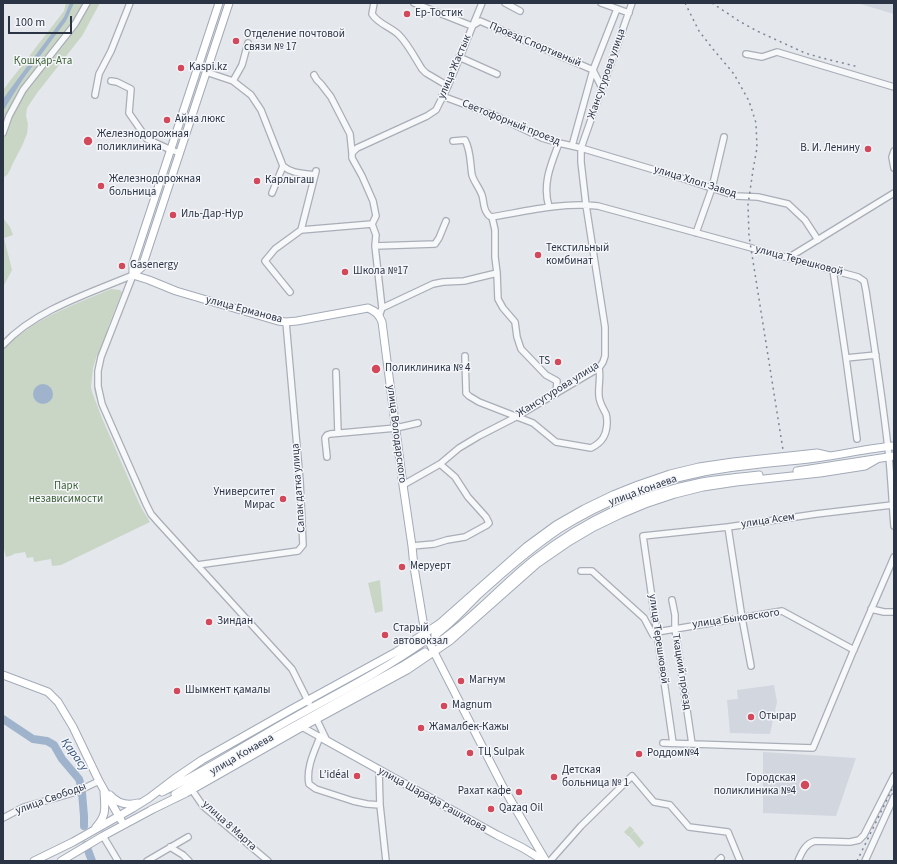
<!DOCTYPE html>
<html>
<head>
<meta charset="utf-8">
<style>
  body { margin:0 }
  #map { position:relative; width:897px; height:864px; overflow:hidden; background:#e4e7ec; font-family:"Source Sans 3",sans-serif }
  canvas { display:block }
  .frame { position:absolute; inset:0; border:4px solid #2b3445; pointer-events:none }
  .scale { position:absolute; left:8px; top:16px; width:64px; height:18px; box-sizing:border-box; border:2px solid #2b3445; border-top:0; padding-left:5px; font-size:12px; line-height:14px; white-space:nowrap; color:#2b3445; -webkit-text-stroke:3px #f4f6f9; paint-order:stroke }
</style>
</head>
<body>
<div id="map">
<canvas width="897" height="864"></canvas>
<div class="frame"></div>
<div class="scale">100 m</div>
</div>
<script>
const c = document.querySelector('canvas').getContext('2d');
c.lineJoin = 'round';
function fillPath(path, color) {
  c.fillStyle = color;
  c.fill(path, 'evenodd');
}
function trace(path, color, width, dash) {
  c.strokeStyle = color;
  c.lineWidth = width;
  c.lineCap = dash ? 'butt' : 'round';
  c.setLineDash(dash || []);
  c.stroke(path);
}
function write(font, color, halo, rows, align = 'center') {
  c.font = font + ' "Source Sans 3",sans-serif';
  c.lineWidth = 3;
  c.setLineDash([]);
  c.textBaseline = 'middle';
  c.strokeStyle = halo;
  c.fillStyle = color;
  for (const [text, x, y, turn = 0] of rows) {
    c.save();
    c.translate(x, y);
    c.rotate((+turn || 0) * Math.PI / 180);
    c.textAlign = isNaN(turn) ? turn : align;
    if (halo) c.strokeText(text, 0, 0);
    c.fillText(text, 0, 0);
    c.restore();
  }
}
const built = new Path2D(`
  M 857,3 L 894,3 L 894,14 Z
  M 774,685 L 777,702 L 770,734 L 730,733 L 727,700 L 738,699 L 737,690 Z
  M 763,752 L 856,758 L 836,816 L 763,813 Z`);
const green = new Path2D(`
  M 66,3 L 100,3 L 82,36 L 37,93 L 27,108 L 26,116 L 28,124 L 27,134 L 22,146 L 12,165 L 10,170 L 7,175 L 3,178 L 3,90 L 64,11 Z
  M 3,218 L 10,227 L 13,235 L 4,238 L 12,270 L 3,287 Z
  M 111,289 L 120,290 L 122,292 L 108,327 C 108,336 103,343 101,351 C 92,378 94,389 104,414 L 146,510 L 152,521 C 140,503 132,483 124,463 C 114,440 103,417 95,394 C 92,380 96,369 98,355 L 97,355 L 93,368 L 91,387 L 92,392 L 102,418 L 139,503 L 142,509 L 150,522 L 61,565 L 52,566 L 51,559 L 34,562 L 33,557 L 27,558 L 25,552 L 13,554 L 13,555 L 6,557 L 4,549 L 3,549 L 3,350 C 32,319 73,305 111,289 Z
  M 380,580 L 383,611 L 375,613 L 368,583 Z
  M 630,826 L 634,830 L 629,836 L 634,831 L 644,843 L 639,848 L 629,836 L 628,836 L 624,832 Z`);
const water = new Path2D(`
  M 70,3 L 74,3 L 66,21 L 23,79 L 3,111 L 3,99 L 17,80 L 64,17 Z
  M33 394a10 10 0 1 1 20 0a10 10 0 1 1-20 0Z`);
const river = new Path2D(`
  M 3,719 L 33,739 L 47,741 L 54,745 L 62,759 L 79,779 L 81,786
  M 82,793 L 84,816 L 84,826
  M 86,845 L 92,861`);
const minor = new Path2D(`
  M 374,3 L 372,14 C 378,24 391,27 399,35 C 408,44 415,58 422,69 L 426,73 L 448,86
  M 414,3 L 472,26 L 480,21 L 593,70 L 602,88
  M 505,3 L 520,11
  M 601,3 L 629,13
  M 746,54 L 762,57 L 777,52 L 894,87
  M 459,57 L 497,74
  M 206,72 L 233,81 L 242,65 L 248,43
  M 314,75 L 317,80 L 321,84 L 331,97 L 350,134 L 352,153 L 352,158 L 362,176 L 373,201 L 376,216 L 372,224 L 376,235 L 375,246 L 382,308 L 379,316
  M 111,81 L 117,82 L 131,89 L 129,113 L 147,139 L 171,150 L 180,153
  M 233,81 L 251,95 L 261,110 L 283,166 L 272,193
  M 95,95 L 99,74 L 111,51 L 130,3
  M 442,96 L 496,116 L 542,138 L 559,143 L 581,148 L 678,177 L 736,196 L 758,197 L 788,204 L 805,220 L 818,240
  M 3,133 L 9,116 L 23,90 L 75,24 L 87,3
  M 453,141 L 465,140 C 471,151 470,163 472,175 C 474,182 479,187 482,195 C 484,201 483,208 487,213 C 489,216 489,216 492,217
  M 572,146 L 593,70 L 617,9
  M 894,151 L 892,157 L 894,168
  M 352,153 L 357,148 L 427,116 L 436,110 L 448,86 L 482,3
  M 283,166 C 292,174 304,173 315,175
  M 549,207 C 542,184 551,164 559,143
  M 492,217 C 527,211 563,202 598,206 L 858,277 L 864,281 L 866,291 C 874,343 882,395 888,448 C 891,474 892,500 894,526
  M 492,217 L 495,230 L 495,257 L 497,273 L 498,299 L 503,308 L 515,322 L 517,337 L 521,349 L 546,375 L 557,381 L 556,394
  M 301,230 L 316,171
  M 696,233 L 712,188 L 724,137
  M 375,246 L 435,244 L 439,238 L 446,221
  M 788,258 L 894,193
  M 833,270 L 846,358 L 857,439
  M 133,275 L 101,357 L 98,371 L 98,386 L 102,404 L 146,504 L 151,514 L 158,522 L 292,669 L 309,703
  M 290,292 L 265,261 L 275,249 L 301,230 L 372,224
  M 382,308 L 433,284 L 443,282 L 464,281 L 497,273
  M 3,345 C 35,310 90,293 133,275
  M 465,356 L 466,390 L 466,393 L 469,396 L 479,402 L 533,423 L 556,442 L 591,448 C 595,446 600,443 603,438 C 607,432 608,421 606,414 C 603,408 599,402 599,396 C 598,386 601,378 599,368
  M 846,358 L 876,355
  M 336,372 L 338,433
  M 327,457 L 325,438 L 327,435 L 330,434 L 396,428 L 418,423
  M 403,485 L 440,464 L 459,448 L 479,436 L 516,417 L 599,368 L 603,362 L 605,356 L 605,327 L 586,205 L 581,162 L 581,148 L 632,3
  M 728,527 L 742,618 L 751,666
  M 412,546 L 434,544 L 447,540 L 465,537 L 487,525 L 489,523 L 486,517 L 468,497 L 455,477 L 440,464
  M 197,565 L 298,551 L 303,545 L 300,481 L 286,322
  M 581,571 L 592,571 L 644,618 L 653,635 L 657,632 L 782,611 L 854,650
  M 672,600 L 675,615 L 675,629 L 692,744
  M 871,609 L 884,612 L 894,612
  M 315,716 L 327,741
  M 302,727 L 320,737 C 314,752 306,768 309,784 L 316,789 L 353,801 L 367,804 L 380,805
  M 663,743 L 813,748 L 852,654 L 894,557
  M 673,743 L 643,536 L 728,527 L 816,514 L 892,505
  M 379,771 L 380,805 L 386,861
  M 192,790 L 203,806 L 268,861
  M 3,818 L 24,807 L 76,792 L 99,781
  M 103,836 L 118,861
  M 170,847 L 183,855 L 189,861
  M 147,861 L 188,837
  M 550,861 L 581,826 L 632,776 L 654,802 L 670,805 L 689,827 L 728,832 L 740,861
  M 718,861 L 721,858
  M 798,861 C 802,852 805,844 815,841 L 850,842 L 859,840 L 864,835 L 894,776
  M 865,861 L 894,797`);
const major = new Path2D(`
  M 133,275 L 149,280 L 176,291 L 278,321 L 286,322 L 297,321 L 368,308 C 375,311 379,314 382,322 L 403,485 L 412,546 L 414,567 L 425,633 L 434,652 L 502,785 L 533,839 L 546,861
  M 133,275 L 142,267 L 229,3
  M 133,275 L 133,264 L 219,3
  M 797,471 L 894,456
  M 435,635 C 451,624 463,610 477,596 C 502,573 531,548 559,529 C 602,502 650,483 699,473 C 737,465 777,463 816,458 C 842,455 868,448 894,446
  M 439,642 C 474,618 502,585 535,559 C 584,521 641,494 702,482 C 720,479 740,477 759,475
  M 3,675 L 48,692 L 58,702 L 73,727 L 99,781 L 121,820
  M 320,737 L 497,835 L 523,848 L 544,861
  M 162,792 C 208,770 251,741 295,717 C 338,693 382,671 422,643
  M 175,794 L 240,756 L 404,665 L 425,652
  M 110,795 C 118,804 127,806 138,803
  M 151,810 L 186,793 L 302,727 L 407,670 L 451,640 L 538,563 L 567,543 L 594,527 L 621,514 L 645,504 L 675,494 L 703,487 L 736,482 L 820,473 L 865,466 L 877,459
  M 96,827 C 107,815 105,808 104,792
  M 34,861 L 73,842 L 133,808 L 149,798 L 174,779 L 202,760 L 292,709 L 396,652 L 439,624 L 526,547 L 556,525 L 584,509 L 613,495 L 638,485 L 670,474 L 699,467 L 733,462 L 817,453 L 830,456
  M 61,861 L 103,836 L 155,808`);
const rail = new Path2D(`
  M 685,3 L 699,31 L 713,49 L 734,74 L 749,101 L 756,123 L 757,148 L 753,170 L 748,205 L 749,236 L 783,450
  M 712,3 L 739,21 L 757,31 L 805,53 L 822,58 L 859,67
  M 857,861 L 894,785`);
const markers = [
  [407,14,4,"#d1495b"],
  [236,41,4,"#d1495b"],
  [181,68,4,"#d1495b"],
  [167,120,4,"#d1495b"],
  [88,141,5,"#d1495b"],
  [868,149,4,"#d1495b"],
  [257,181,4,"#d1495b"],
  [101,186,4,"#d1495b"],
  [173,215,4,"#d1495b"],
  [538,255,4,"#d1495b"],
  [122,266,4,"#d1495b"],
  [345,272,4,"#d1495b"],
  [558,362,4,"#d1495b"],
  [376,369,5,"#d1495b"],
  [283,499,4,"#d1495b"],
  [402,567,4,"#d1495b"],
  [209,622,4,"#d1495b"],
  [385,635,4,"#d1495b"],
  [461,681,4,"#d1495b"],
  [177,691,4,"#d1495b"],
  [444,706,4,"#d1495b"],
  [751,717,4,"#d1495b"],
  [421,728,4,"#d1495b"],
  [470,753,4,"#d1495b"],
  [639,754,4,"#d1495b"],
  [357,776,4,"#d1495b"],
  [554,777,4,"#d1495b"],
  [805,785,5,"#d1495b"],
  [519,792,4,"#d1495b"],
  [491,809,4,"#d1495b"]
];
const poiNames = [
  ["Ер-Тостик",415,14],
  ["Отделение почтовой",244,35],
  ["связи № 17",244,48],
  ["Kaspi.kz",189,68],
  ["Айна люкс",175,120],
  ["Железнодорожная",97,135],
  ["поликлиника",97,148],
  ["В. И. Ленину",860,149,"right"],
  ["Железнодорожная",109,180],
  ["больница",109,193],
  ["Карлыгаш",265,181],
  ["Иль-Дар-Нур",181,215],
  ["Текстильный",546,249],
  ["комбинат",546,262],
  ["Gasenergy",130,266],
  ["Школа №17",353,272],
  ["TS",550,362,"right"],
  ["Поликлиника № 4",385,369],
  ["Университет",275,493,"right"],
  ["Мирас",275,506,"right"],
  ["Меруерт",410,567],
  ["Зиндан",217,622],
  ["Старый",393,629],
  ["автовокзал",393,642],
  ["Магнум",469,681],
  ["Шымкент қамалы",185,691],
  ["Magnum",452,706],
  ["Отырар",759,717],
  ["Жамалбек-Кажы",429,728],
  ["ТЦ Sulpak",478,753],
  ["Роддом№4",647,754],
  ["Детская",562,771],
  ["больница № 1",562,784],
  ["L’idéal",349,776,"right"],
  ["Городская",796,779,"right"],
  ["поликлиника №4",796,792,"right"],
  ["Рахат кафе",511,792,"right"],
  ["Qazaq Oil",499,809]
];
const streetNames = [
  ["Проезд Спортивный",535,45,23],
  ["улица Жастык",455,67,-67],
  ["Жансугурова улица",607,74,-71],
  ["Светофорный проезд",511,123,22],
  ["улица Хлоп Завод",695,182,17],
  ["улица Терешковой",799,261,15],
  ["улица Ерманова",244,310,15],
  ["Жансугурова улица",558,390,-32],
  ["улица Володарского",396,434,83],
  ["Сапак датка улица",299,488,-94],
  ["улица Конаева",643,491,-20],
  ["улица Асем",768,521,-8],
  ["улица Быковского",736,619,-8],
  ["улица Терешковой",658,639,82],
  ["Ткацкий проезд",681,672,81],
  ["улица Конаева",242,755,-30],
  ["улица Свободы",51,799,-20],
  ["улица Шарафа Рашидова",432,800,29],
  ["улица 8 Марта",229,826,42]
];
const parkNames = [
  ["Қошқар-Ата",43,62],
  ["Парк",66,487],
  ["независимости",66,500]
];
const waterNames = [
  ["Қарасу",74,755,54]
];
fillPath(built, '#d2d6de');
fillPath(green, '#c9d6c5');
fillPath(water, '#9fb4cc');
trace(river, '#9fb4cc', 8);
trace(minor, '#a9aeb7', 8);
trace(major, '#a3abb8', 9);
trace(minor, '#f7f8fa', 5.5);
trace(major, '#fff', 7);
trace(rail, '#7d8696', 1.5, [2, 4]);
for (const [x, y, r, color] of markers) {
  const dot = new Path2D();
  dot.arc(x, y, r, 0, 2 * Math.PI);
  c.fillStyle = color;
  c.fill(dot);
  trace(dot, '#f4f6f9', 1.5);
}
write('11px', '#2b3445', '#f4f6f9', poiNames, 'left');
write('11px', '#2b3445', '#f4f6f9', streetNames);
write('11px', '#3f6138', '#f4f6f9', parkNames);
write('italic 12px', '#34527a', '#f4f6f9', waterNames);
</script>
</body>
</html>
